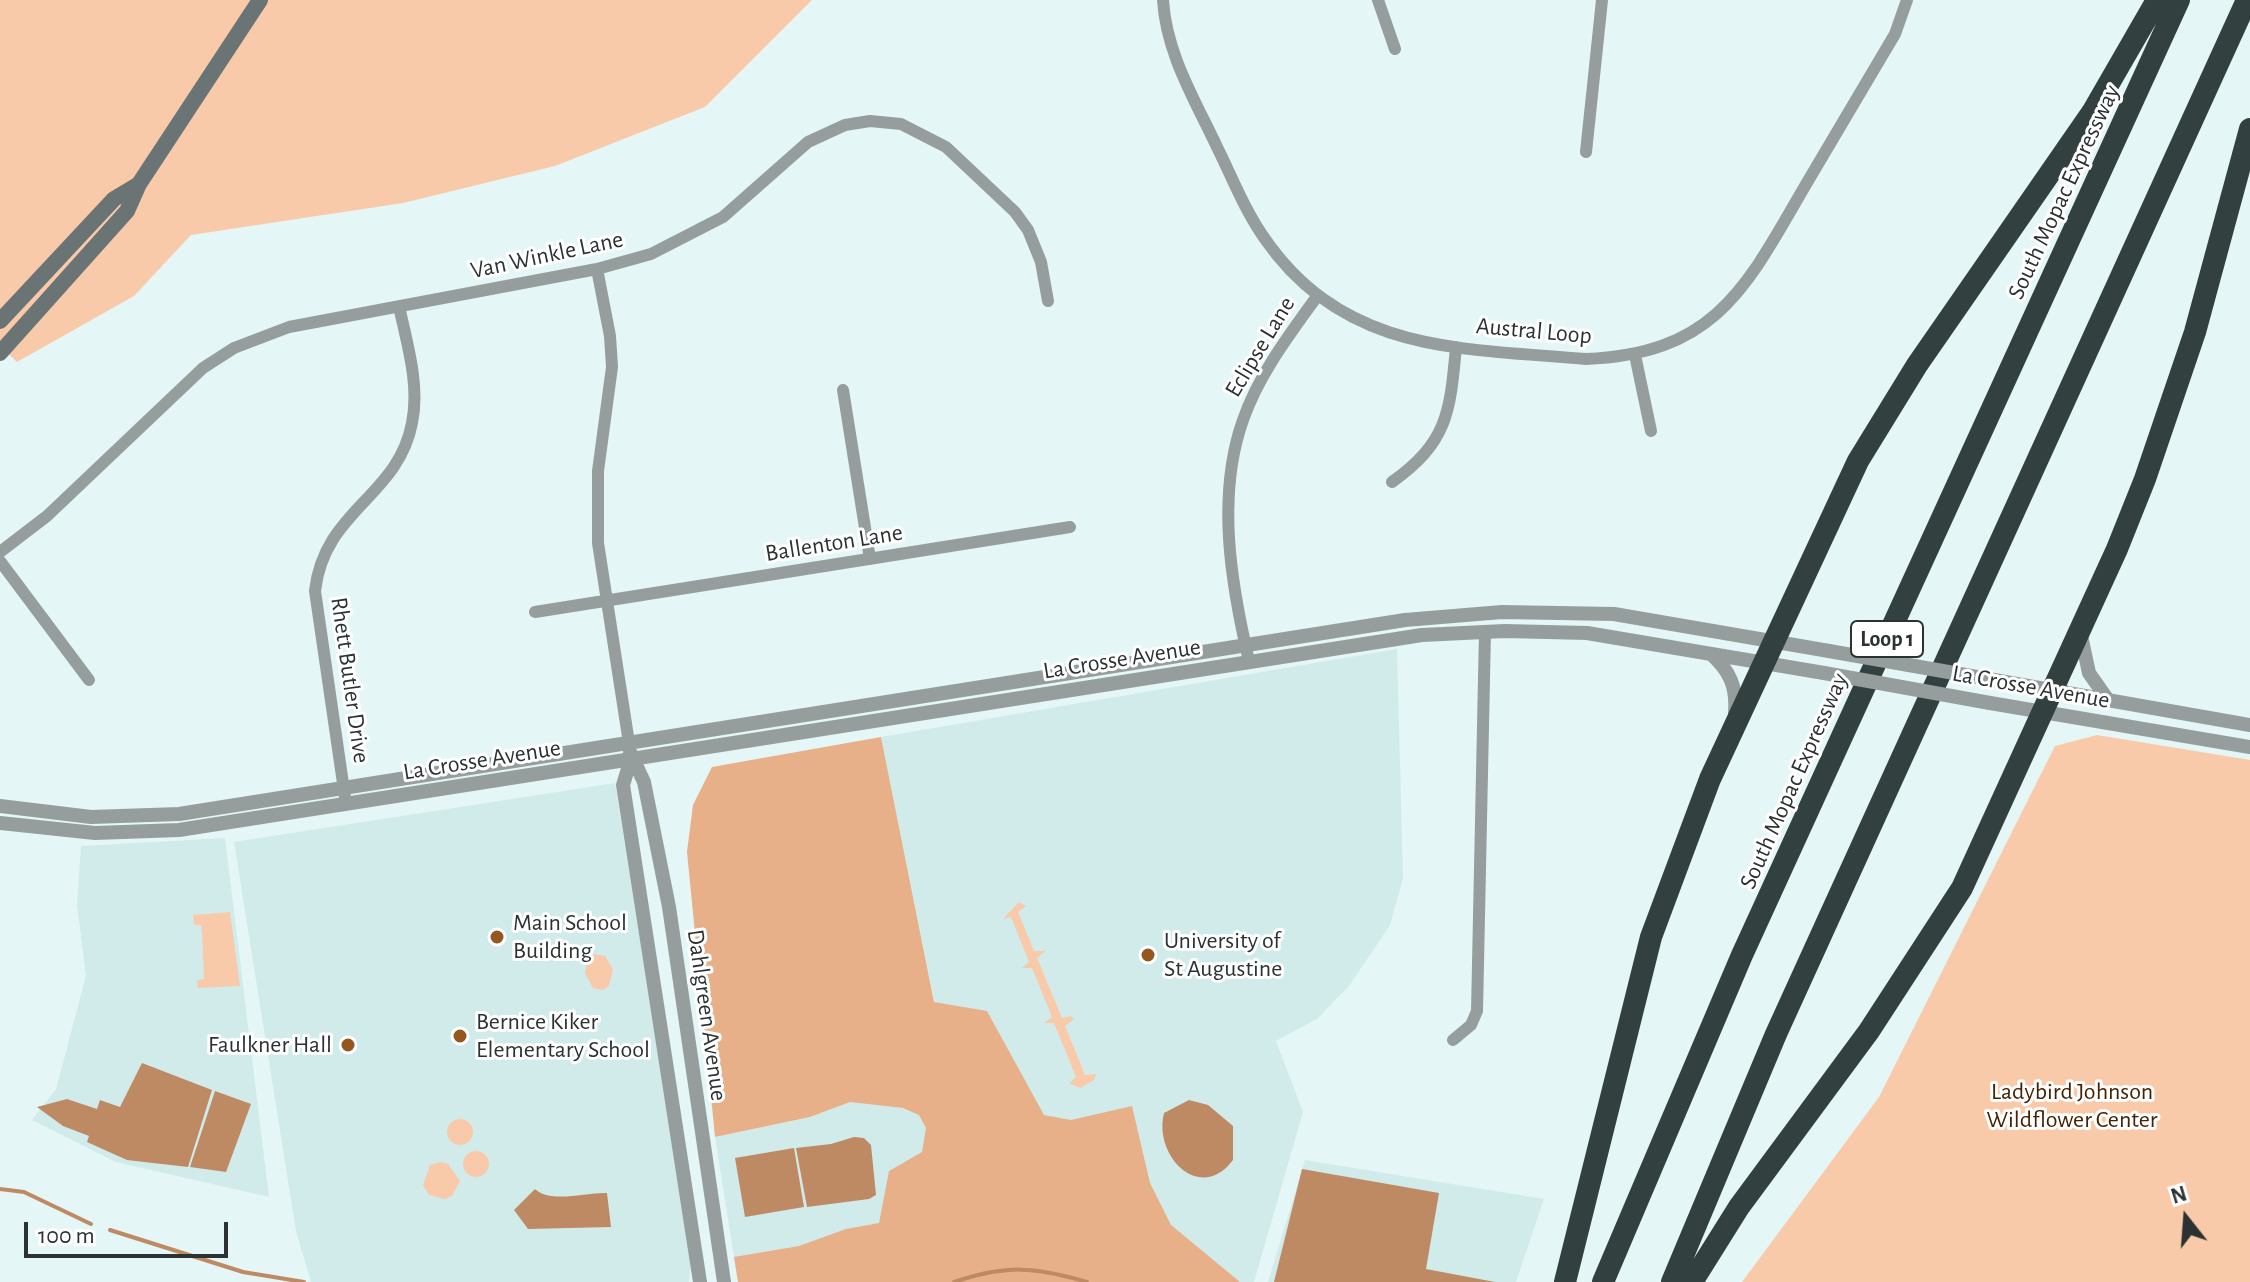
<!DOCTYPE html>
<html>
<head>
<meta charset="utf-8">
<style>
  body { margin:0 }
  #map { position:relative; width:2250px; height:1282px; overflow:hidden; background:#e5f6f6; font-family:"Alegreya Sans",sans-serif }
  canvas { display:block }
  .north { position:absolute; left:2146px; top:1178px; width:80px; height:80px; -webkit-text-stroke:6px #fff; paint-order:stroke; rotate:343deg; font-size:22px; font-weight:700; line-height:32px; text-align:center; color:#2c3232 }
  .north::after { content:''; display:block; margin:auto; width:28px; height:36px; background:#2c3232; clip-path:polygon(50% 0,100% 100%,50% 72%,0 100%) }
  .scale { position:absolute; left:24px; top:1222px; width:204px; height:36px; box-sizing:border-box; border:4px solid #2c3232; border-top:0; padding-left:10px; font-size:24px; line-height:28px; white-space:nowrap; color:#2c3232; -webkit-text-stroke:6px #fff; paint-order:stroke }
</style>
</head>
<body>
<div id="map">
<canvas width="2250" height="1282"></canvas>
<div class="north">N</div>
<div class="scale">100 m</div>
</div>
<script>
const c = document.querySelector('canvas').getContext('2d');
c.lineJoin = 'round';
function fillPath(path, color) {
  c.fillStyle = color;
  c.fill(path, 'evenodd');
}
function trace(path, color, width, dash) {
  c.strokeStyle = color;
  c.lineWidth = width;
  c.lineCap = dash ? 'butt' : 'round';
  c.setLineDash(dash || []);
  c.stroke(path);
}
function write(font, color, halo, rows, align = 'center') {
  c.font = font + ' "Alegreya Sans",sans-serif';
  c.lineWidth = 6;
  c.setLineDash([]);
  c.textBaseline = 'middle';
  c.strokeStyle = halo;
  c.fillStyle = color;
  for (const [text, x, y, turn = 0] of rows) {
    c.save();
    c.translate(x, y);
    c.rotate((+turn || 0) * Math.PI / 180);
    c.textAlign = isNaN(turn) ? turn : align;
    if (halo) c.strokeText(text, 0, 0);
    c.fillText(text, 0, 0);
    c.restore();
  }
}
const built = new Path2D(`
  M 1397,649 L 1403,878 L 1390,925 L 1349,986 L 1317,1019 L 1276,1041 L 1303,1112 L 1254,1282 L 738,1282 L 715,1137 L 810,1117 L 947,1065 L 881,737 Z
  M 615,783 L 691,1257 L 689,1282 L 311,1282 L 296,1231 L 234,842 Z
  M 225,838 L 269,1197 L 116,1162 L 32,1120 L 56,1089 L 86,976 L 77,905 L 81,846 Z
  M 1305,1160 L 1544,1199 L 1516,1282 L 1268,1282 Z`);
const green = new Path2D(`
  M 0,0 L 812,0 L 705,107 L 555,166 L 403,203 L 191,235 L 134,296 L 17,362 L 0,346 Z
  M 2097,735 L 2250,760 L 2250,1282 L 1742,1282 L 1879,1097 L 2055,746 Z
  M 1019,902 L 1026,906 L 1018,912 L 1034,951 L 1046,951 L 1037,958 L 1062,1018 L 1071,1016 L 1074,1019 L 1065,1026 L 1085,1075 L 1096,1074 L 1094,1080 L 1080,1088 L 1069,1083 L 1076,1077 L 1054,1023 L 1044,1023 L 1052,1017 L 1032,968 L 1022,968 L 1029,962 L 1011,917 L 1003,919 Z
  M 230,912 L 240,986 L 198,988 L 197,980 L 204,979 L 202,932 L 201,925 L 194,925 L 193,915 Z
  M 594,954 L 605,956 L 613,969 L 609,986 L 603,990 L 593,988 L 585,973 L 588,957 Z
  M447 1132a13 13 0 1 1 26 0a13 13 0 1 1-26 0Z
  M463 1164a13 13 0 1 1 26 0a13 13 0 1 1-26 0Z
  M 441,1162 L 448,1164 L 460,1181 L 452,1196 L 445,1199 L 429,1195 L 423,1185 L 430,1165 Z`);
const forest = new Path2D(`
  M 881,737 L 934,1002 L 987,1011 L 1044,1115 L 1071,1120 L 1132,1106 L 1150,1183 L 1171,1225 L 1240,1282 L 738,1282 L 734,1257 L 799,1246 L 846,1229 L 879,1223 L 889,1171 L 922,1152 L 926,1128 L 919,1115 L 903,1108 L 850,1102 L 810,1117 L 715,1137 L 687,852 L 693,805 L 712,767 Z`);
const water = new Path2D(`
  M 142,1063 L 212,1090 L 188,1167 L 127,1160 L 87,1142 L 89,1136 L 63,1126 L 37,1107 L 67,1099 L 97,1109 L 100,1100 L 120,1107 Z
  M 215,1091 L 251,1104 L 226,1172 L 190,1167 Z
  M 1189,1100 L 1208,1105 L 1233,1126 L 1233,1160 C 1200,1204 1153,1156 1164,1113 Z
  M 854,1137 L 864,1138 L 871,1145 L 876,1195 L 869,1199 L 807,1207 L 796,1148 L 831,1144 Z
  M 794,1148 L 804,1207 L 745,1217 L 735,1158 Z
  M 1302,1169 L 1439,1193 L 1426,1269 L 1495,1282 L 1274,1282 Z
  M 535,1189 C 551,1204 586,1192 607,1193 L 611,1227 L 528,1229 L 514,1210 Z`);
const stream = new Path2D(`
  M 0,1189 L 24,1192 L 91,1224
  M 110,1230 L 243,1272 L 304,1282
  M 954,1282 C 1006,1265 1034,1266 1087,1282`);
const minor = new Path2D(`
  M 1163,0 C 1166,53 1195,100 1217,147 C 1232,177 1245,211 1265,239 C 1345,354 1461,348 1586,359 C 1716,354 1747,286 1805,186 C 1835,135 1865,84 1895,34 L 1907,0
  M 1378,0 L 1395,49
  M 1586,152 L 1602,0
  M 597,269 L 610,336 L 612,367 L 598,471 L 598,543 L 629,743
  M 1635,355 L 1651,431
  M 843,390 L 870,559
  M 1392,482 C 1448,442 1450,412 1456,347
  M 0,552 L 47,516 L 203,368 L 234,348 L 289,327 L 597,269 L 651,254 L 723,217 L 808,142 L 845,125 L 870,121 L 901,124 L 946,147 L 1015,212 L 1028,230 L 1041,262 L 1048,301
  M 0,561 L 89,680
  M 535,612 L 1070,527
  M 1249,661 C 1231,584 1216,496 1243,420 C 1259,374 1290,334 1318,295
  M 346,804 L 315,591 C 324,510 398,497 412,423 C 420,385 407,344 399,306
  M 1453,1040 L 1471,1025 L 1477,1011 L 1485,631`);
const tertiary = new Path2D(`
  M 2080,631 L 2089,673 L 2108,700
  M 1711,654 C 1730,671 1737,687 1735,713
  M 1994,680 L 2250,725
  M 1990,703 L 2250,747
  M 630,752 L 644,782 L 669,907 L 724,1282
  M 631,759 L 623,785 L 700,1282
  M 0,806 L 91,817 L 179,814 L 1405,620 L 1502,612 L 1614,614 L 1829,651
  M 0,823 L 95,833 L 179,830 L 1422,635 L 1505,631 L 1587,633 L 1824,673`);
const secondary = new Path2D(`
  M 0,321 L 114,199 L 139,184
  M 0,353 L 127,211 L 139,184 L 260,0`);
const motorway = new Path2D(`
  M 1565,1282 L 1651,937 L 1710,779 L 1858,461 L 1917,365 L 2093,111 L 2157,0
  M 1603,1282 L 1742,955 L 2179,0
  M 1672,1282 L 1776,1034 L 2247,0
  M 1692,1282 L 1739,1207 L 1869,1031 L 1962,888 L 2117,549 L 2145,479 L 2195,332 L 2250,129`);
const tertiaryBridge = new Path2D(`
  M 1829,651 L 1994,680
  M 1824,673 L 1990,703`);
const markers = [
  [497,937,8,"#96561f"],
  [1148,955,8,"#96561f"],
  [460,1036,8,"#96561f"],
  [348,1045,8,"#96561f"]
];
const shields = [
  [1887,639,72]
];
const shieldNames = [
  ["Loop 1",1887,639]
];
const streetNames = [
  ["South Mopac Expressway",2064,192,-65],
  ["Van Winkle Lane",547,255,-12],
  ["Austral Loop",1534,331,5],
  ["Eclipse Lane",1260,347,-59],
  ["Ballenton Lane",834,543,-9],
  ["La Crosse Avenue",1122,659,-9],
  ["Rhett Butler Drive",350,680,82],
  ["La Crosse Avenue",2031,687,10],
  ["La Crosse Avenue",482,760,-9],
  ["South Mopac Expressway",1794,781,-66],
  ["Dahlgreen Avenue",707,1015,82]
];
const poiNames = [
  ["Main School",513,923],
  ["Building",513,951],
  ["University of",1164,941],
  ["St Augustine",1164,969],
  ["Bernice Kiker",476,1022],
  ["Elementary School",476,1050],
  ["Faulkner Hall",332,1045,"right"]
];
const parkNames = [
  ["Ladybird Johnson",2072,1092],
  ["Wildflower Center",2072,1120]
];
fillPath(built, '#d1ebeb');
fillPath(green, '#f9caa9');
fillPath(forest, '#e7b089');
fillPath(water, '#be8a64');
trace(stream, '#be8a64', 4);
trace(minor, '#969d9d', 12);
trace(tertiary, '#969d9d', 14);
trace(secondary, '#6a7474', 16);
trace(motorway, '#334040', 22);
trace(tertiaryBridge, '#969d9d', 14);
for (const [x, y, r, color] of markers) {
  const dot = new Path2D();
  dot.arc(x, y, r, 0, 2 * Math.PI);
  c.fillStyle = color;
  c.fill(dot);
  trace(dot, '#fff', 3);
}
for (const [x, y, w] of shields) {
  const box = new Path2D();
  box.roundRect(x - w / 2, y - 18, w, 36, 6);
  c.fillStyle = '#fff';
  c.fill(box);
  trace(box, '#2c3232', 2);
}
write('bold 22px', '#2c3232', null, shieldNames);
write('24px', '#2c3232', '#fff', streetNames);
write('24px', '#2c3232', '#fff', poiNames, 'left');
write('24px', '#452203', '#fff', parkNames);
</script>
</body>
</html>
